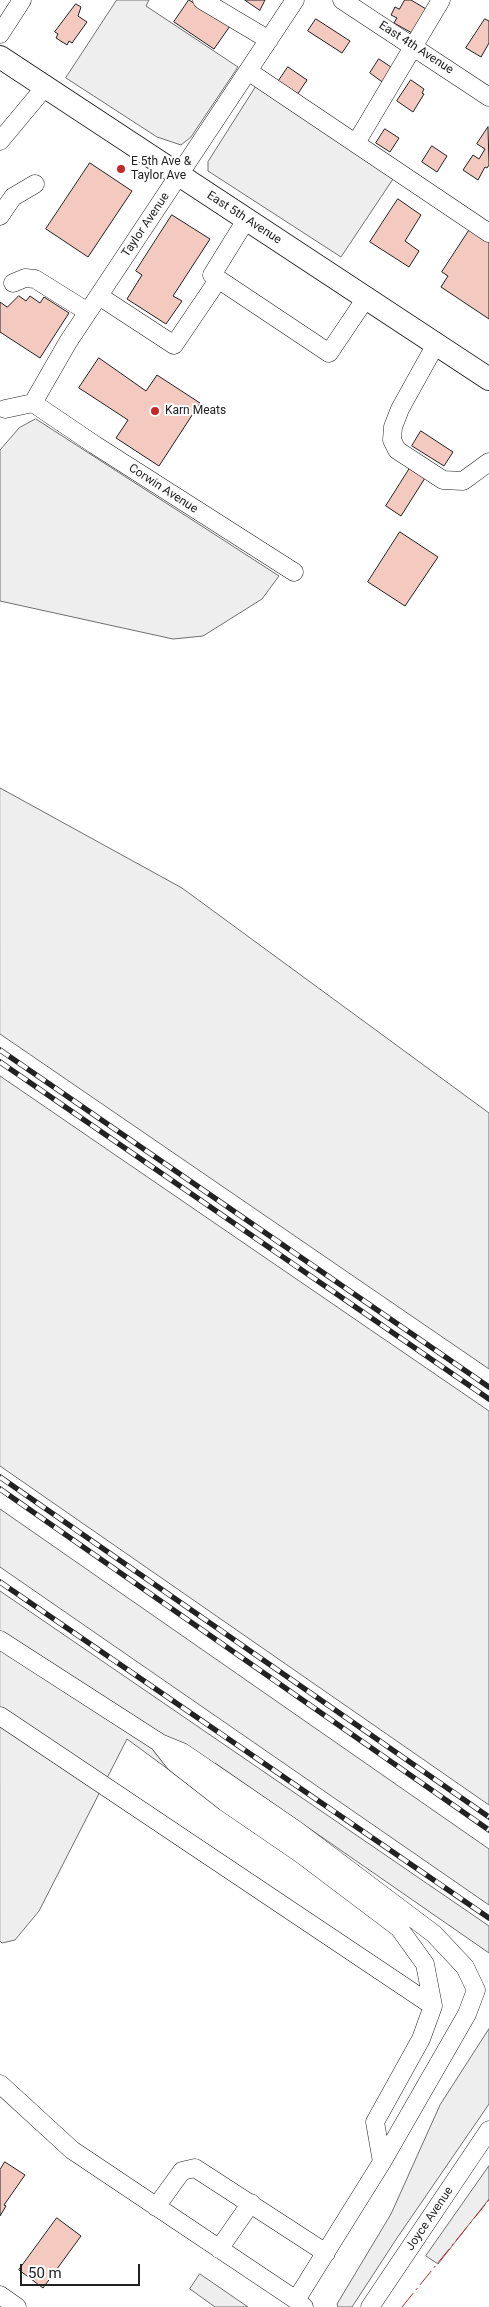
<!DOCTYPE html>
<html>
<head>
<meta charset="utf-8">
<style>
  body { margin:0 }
  #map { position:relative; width:489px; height:2307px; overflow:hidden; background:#fff; font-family:Roboto,sans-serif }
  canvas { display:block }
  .scale { position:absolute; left:20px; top:2264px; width:120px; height:22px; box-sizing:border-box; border:2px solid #222; border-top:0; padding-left:6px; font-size:15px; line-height:18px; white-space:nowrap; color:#222; -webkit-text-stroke:4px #fff; paint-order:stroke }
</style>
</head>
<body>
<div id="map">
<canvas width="489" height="2307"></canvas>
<div class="scale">50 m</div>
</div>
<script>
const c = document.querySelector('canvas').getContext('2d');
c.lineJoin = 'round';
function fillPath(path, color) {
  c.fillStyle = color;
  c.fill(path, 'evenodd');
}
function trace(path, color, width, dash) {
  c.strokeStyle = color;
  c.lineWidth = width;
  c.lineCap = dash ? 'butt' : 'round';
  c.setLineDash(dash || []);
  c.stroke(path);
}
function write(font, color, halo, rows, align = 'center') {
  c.font = font + ' Roboto,sans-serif';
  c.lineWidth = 4;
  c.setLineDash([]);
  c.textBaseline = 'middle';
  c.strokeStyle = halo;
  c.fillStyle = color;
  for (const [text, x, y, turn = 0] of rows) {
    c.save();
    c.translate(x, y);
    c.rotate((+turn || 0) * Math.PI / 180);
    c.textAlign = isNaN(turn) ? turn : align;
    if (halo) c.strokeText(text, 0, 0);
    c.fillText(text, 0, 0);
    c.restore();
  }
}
const green = new Path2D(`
  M 117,0 L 149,0 L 146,6 L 238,67 L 191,137 L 181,145 L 157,137 L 66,78 Z
  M 257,85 L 395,176 L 341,257 L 208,171 L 208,162 Z
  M 36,419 L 279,576 L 262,599 L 203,636 L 173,639 L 0,601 L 0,450 L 19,428 Z
  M 0,788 L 182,888 L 489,1113 L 489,1369 L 0,1034 Z
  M 0,1076 L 489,1411 L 489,1805 L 0,1466 Z
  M 0,1509 L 489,1849 L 489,1905 L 0,1567 Z
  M 0,1591 L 489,1926 L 489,1953 L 215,1763 L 195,1789 L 127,1739 L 39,1911 L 15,1940 L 2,1943 L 0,1941 Z
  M 489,2029 L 489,2104 L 397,2238 L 352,2307 L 338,2307 L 337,2304 L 391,2214 L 440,2105 Z
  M 489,2166 L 489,2199 L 438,2264 L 426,2256 Z
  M 200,2274 L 248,2307 L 215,2307 L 190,2289 Z`);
const building = new Path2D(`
  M 189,0 L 230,26 L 214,49 L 174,22 Z
  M 245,0 L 265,0 L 260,10 Z
  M 405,0 L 411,0 L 426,9 L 412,33 L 394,23 L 397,18 L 391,15 L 395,7 L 399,9 Z
  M 76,4 L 81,7 L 78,16 L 87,22 L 72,43 L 69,41 L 67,45 L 56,38 L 58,34 L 55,32 Z
  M 316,19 L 350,41 L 342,53 L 308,31 Z
  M 485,19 L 489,21 L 489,43 L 481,57 L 466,48 Z
  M 379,59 L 394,69 L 385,84 L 370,73 Z
  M 288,67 L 307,80 L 297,95 L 278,82 Z
  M 411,80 L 424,89 L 422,93 L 424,94 L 413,112 L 397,101 Z
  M 488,127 L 489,165 L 487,168 L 485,167 L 478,180 L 463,170 L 473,155 L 479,159 L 485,149 L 477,144 Z
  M 385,129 L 399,138 L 390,152 L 376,143 Z
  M 432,146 L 447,156 L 437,172 L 422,162 Z
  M 90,163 L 132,191 L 88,257 L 46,229 Z
  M 398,199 L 421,215 L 405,241 L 419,251 L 409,267 L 370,242 Z
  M 172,215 L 210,239 L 173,296 L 182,301 L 166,324 L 127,299 L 142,275 L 136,271 Z
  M 472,226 L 489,237 L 489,319 L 441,287 L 448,276 L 442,272 Z
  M 19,296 L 26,301 L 30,296 L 40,303 L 44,297 L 69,313 L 40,358 L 0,332 L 0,302 L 7,307 Z
  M 99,358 L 146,391 L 157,375 L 200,403 L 159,466 L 116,438 L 128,420 L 79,388 Z
  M 421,431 L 453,452 L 444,466 L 412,446 Z
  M 410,468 L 425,478 L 401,516 L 386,506 Z
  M 400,532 L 438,557 L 405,606 L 368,582 Z
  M 5,2162 L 25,2175 L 4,2205 L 6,2206 L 0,2216 L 0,2170 Z
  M 57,2218 L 81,2236 L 43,2288 L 19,2270 Z`);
const minor = new Path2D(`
  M 202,0 L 269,40
  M 342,0 L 489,97
  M 0,34 L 22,0
  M 248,71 L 489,233
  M 0,141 L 45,87
  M 356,143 L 441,0
  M 0,216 L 13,197 L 35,184
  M 246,220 L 212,275 L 329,353 L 366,298
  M 13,283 L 25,278 L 35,279 L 88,312
  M 99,296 L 174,345 L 218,280
  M 436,344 L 400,409 L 393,427 L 392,440 L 397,450 L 443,480 L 463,481 L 489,462
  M 33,403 L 95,445 L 294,572
  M 5,409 L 33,403 L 68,342 L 295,0
  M 0,1640 L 160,1743 L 182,1752 L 296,1830 L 434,1934 L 465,1967 L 476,1990 L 467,2014 L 382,2162 L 296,2300 L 304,2307
  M 0,1716 L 433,2006 L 421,2039 L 375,2122 L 382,2162
  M 160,1744 L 175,1763 L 225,1802 L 301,1854 L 399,1928 L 425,1964 L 433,2006
  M 0,2084 L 72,2150 L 296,2300
  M 156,2207 L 182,2171 L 195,2168 L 326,2253
  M 219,2249 L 251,2203
  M 0,2295 L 17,2307
  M 370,2307 L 489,2130`);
const major = new Path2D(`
  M 0,57 L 489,379`);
const rail = new Path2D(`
  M 0,1050 L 489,1387
  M 0,1062 L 489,1399
  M 0,1477 L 489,1817
  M 0,1489 L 489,1830
  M 0,1582 L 489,1918`);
const power = new Path2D(`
  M 402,2307 L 489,2200`);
const markers = [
  [121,169,5,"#c62828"],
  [155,411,5,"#c62828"]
];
const streetNames = [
  ["East 4th Avenue",416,48,33],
  ["East 5th Avenue",244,218,33],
  ["Taylor Avenue",146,225,-56],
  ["Corwin Avenue",163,489,33],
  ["Joyce Avenue",430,2219,-56]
];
const poiNames = [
  ["E 5th Ave &",131,162],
  ["Taylor Ave",131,176],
  ["Karn Meats",165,411]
];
fillPath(green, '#eee');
trace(green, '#6f6f6f', 1);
fillPath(building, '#f3c9c0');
trace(building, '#222', 1);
trace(minor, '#222', 19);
trace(major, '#222', 24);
trace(minor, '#fff', 18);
trace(major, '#fff', 22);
trace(rail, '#222', 5.5);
trace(rail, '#fff', 4, [11]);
trace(power, '#c62828', 1, [18, 4, 2.5, 4]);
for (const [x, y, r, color] of markers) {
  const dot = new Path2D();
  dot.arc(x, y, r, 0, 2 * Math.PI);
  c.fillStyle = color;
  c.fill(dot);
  trace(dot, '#fff', 2);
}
write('12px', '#222', '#fff', streetNames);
write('12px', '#222', '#fff', poiNames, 'left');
</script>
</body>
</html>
